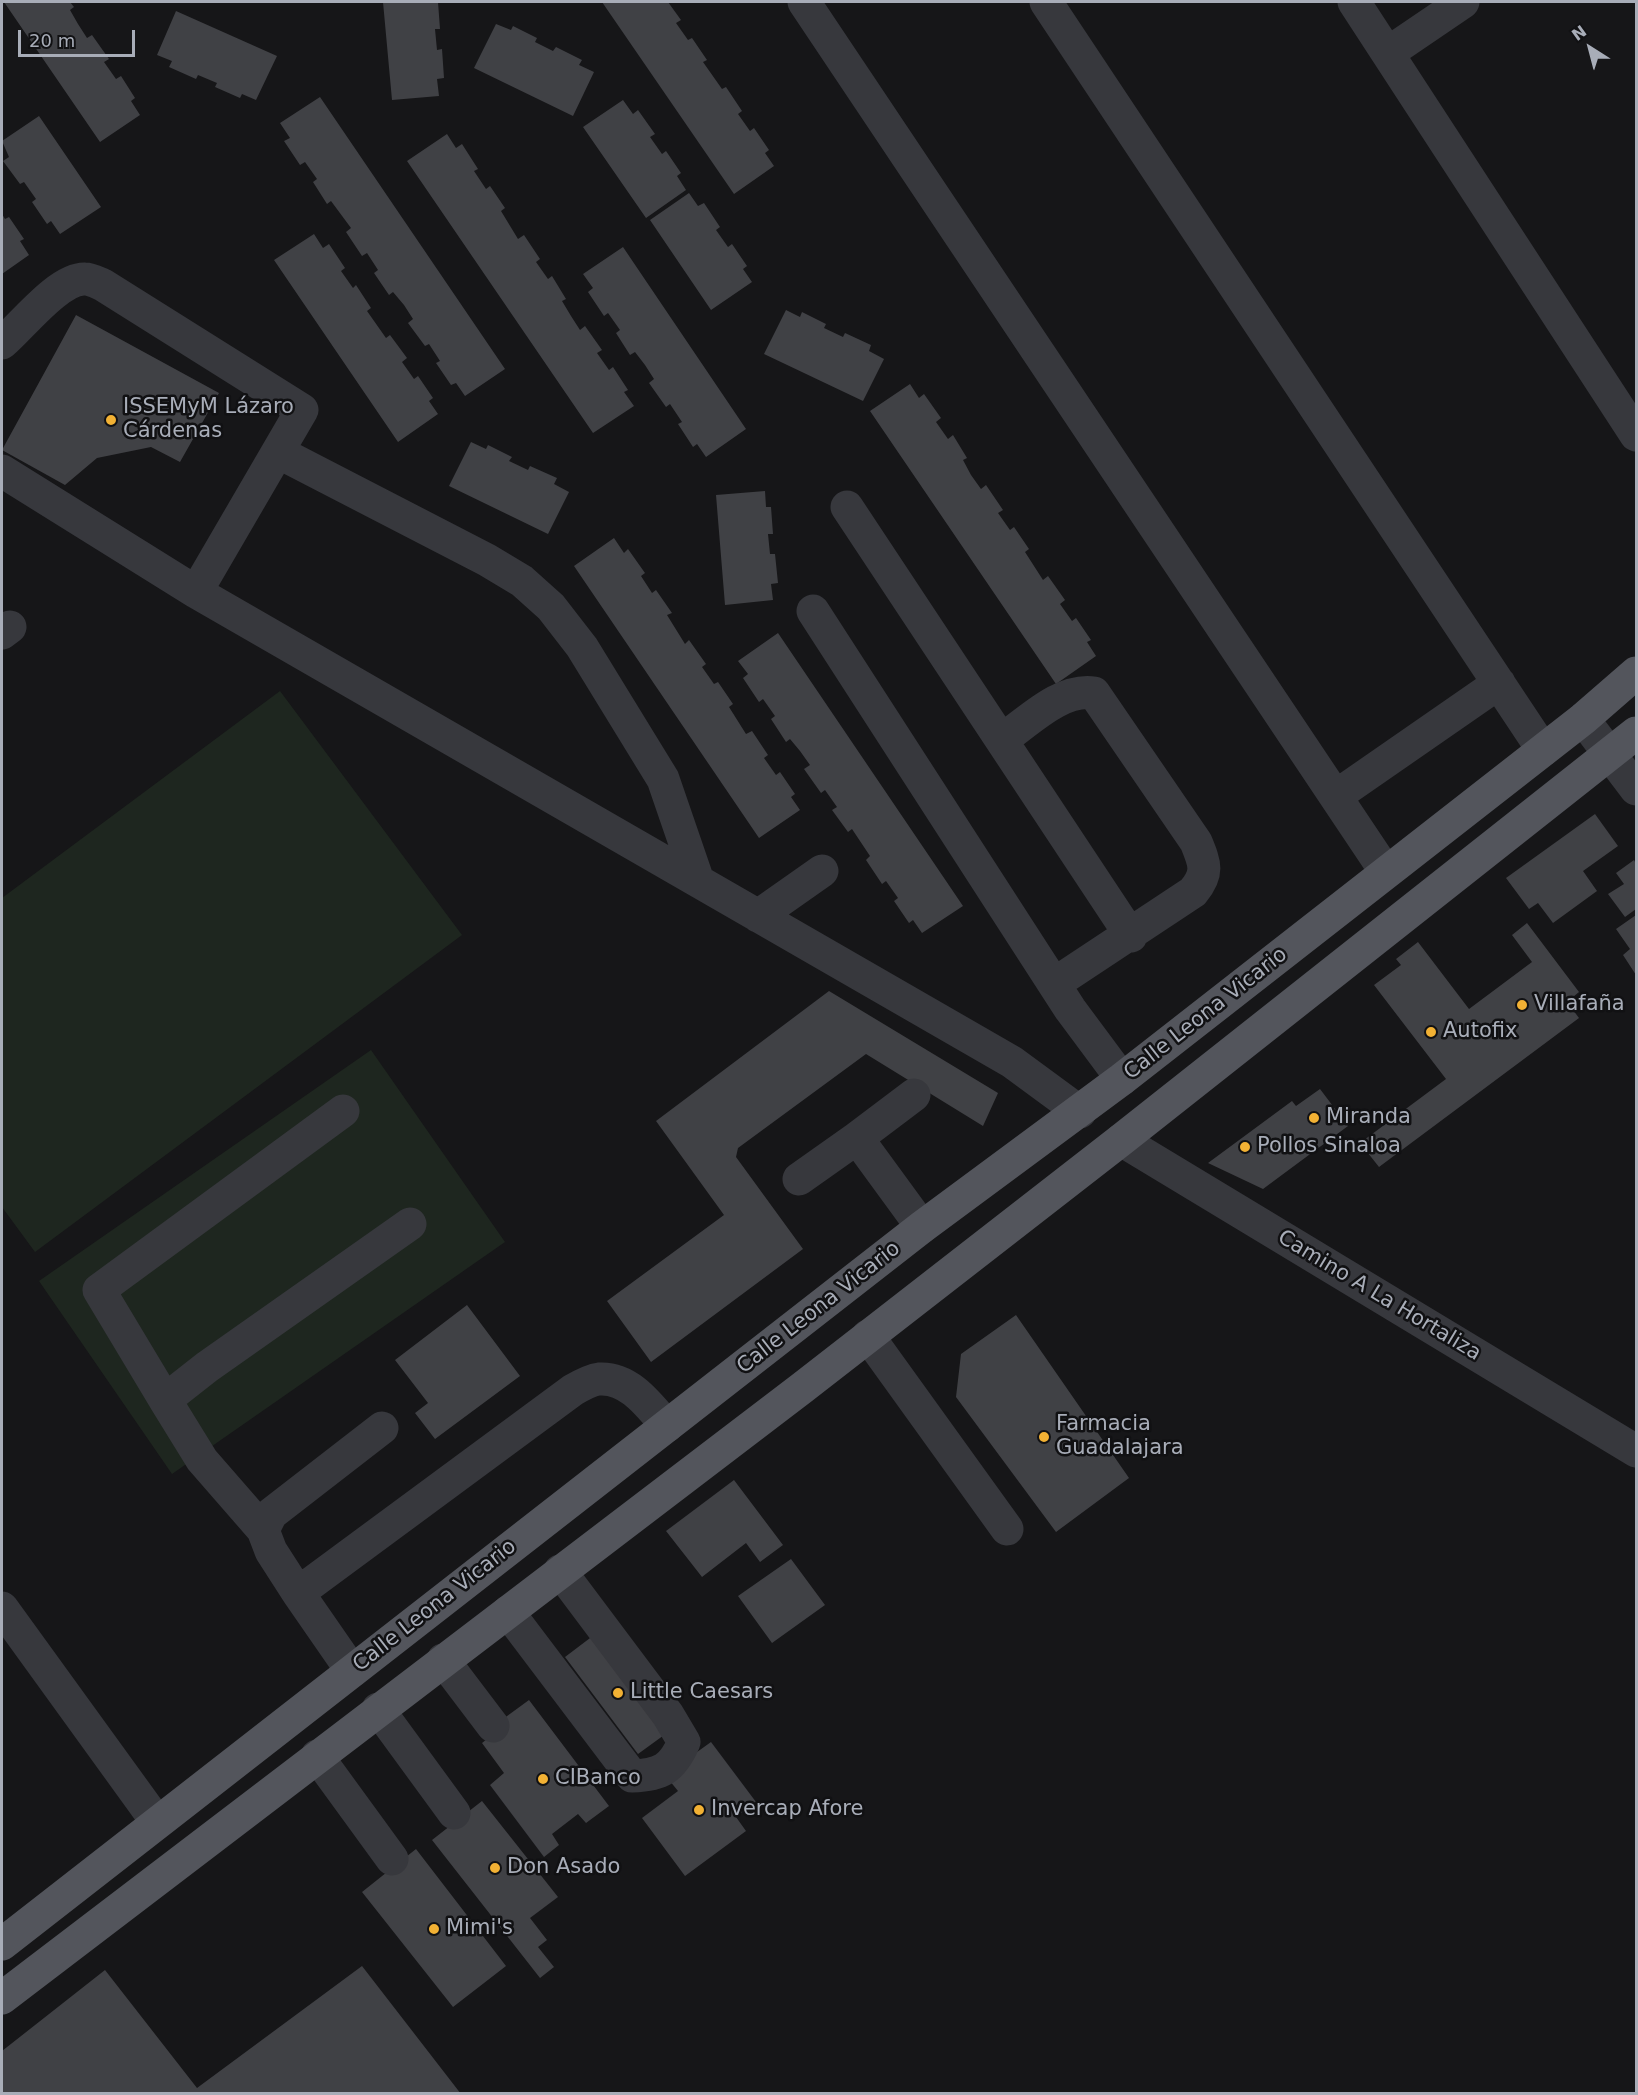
<!DOCTYPE html>
<html>
<head>
<meta charset="utf-8">
<style>
  body { margin:0 }
  #map { position:relative; width:1638px; height:2095px; overflow:hidden; background:#161618; font-family:"DejaVu Sans",sans-serif }
  canvas { display:block }
  .frame { position:absolute; inset:0; border:3px solid #a8adb8; pointer-events:none }
  .north { position:absolute; left:1560px; top:18px; width:60px; height:60px; -webkit-text-stroke:4px #111113; paint-order:stroke; rotate:324deg; font-size:16px; font-weight:700; line-height:24px; text-align:center; color:#a8adb8 }
  .north::after { content:''; display:block; margin:auto; width:21px; height:27px; background:#a8adb8; clip-path:polygon(50% 0,100% 100%,50% 72%,0 100%) }
  .scale { position:absolute; left:18px; top:30px; width:117px; height:27px; box-sizing:border-box; border:3px solid #a8adb8; border-top:0; padding-left:8px; font-size:18px; line-height:21px; white-space:nowrap; color:#a8adb8; -webkit-text-stroke:4px #111113; paint-order:stroke }
</style>
</head>
<body>
<div id="map">
<canvas width="1638" height="2095"></canvas>
<div class="frame"></div>
<div class="north">N</div>
<div class="scale">20 m</div>
</div>
<script>
const c = document.querySelector('canvas').getContext('2d');
c.lineJoin = 'round';
function fillPath(path, color) {
  c.fillStyle = color;
  c.fill(path, 'evenodd');
}
function trace(path, color, width, dash) {
  c.strokeStyle = color;
  c.lineWidth = width;
  c.lineCap = dash ? 'butt' : 'round';
  c.setLineDash(dash || []);
  c.stroke(path);
}
function write(font, color, halo, rows, align = 'center') {
  c.font = font + ' "DejaVu Sans",sans-serif';
  c.lineWidth = 5;
  c.setLineDash([]);
  c.textBaseline = 'middle';
  c.strokeStyle = halo;
  c.fillStyle = color;
  for (const [text, x, y, turn = 0] of rows) {
    c.save();
    c.translate(x, y);
    c.rotate((+turn || 0) * Math.PI / 180);
    c.textAlign = isNaN(turn) ? turn : align;
    if (halo) c.strokeText(text, 0, 0);
    c.fillText(text, 0, 0);
    c.restore();
  }
}
const green = new Path2D(`
  M 280,691 L 462,935 L 35,1252 L 2,1207 L 2,898 Z
  M 371,1050 L 505,1242 L 172,1474 L 39,1281 Z`);
const building = new Path2D(`
  M 4,2 L 70,2 L 74,7 L 70,10 L 78,24 L 87,38 L 92,35 L 109,59 L 104,62 L 116,79 L 121,76 L 135,98 L 131,101 L 140,115 L 100,142 Z
  M 383,2 L 438,2 L 440,29 L 435,29 L 437,50 L 442,49 L 444,78 L 437,79 L 439,96 L 392,100 Z
  M 602,2 L 668,2 L 681,20 L 676,23 L 688,40 L 692,38 L 707,60 L 703,62 L 722,89 L 726,87 L 742,111 L 738,114 L 750,131 L 754,128 L 769,150 L 765,153 L 774,166 L 734,194 Z
  M 176,11 L 277,56 L 256,100 L 242,94 L 240,98 L 215,87 L 217,83 L 198,75 L 196,79 L 169,67 L 172,61 L 157,55 Z
  M 496,24 L 511,30 L 513,26 L 537,38 L 535,42 L 553,51 L 556,47 L 582,60 L 579,65 L 594,72 L 573,116 L 474,68 Z
  M 320,97 L 505,369 L 465,396 L 456,383 L 451,385 L 436,363 L 440,361 L 429,344 L 425,346 L 408,323 L 413,319 L 404,305 L 393,292 L 389,295 L 374,273 L 378,270 L 367,253 L 362,256 L 346,232 L 351,228 L 331,201 L 327,204 L 313,182 L 317,179 L 305,162 L 300,165 L 284,141 L 290,138 L 280,123 Z
  M 623,100 L 633,114 L 638,110 L 655,134 L 650,137 L 662,154 L 666,151 L 681,173 L 677,176 L 686,190 L 646,218 L 583,127 Z
  M 39,116 L 101,207 L 60,234 L 51,221 L 47,224 L 32,202 L 36,199 L 24,182 L 20,184 L 3,161 L 9,157 L 2,141 Z
  M 447,134 L 456,148 L 462,144 L 478,169 L 474,171 L 486,189 L 490,186 L 505,208 L 501,211 L 518,239 L 524,235 L 540,259 L 536,262 L 548,279 L 552,276 L 566,299 L 562,301 L 571,316 L 580,330 L 585,326 L 602,350 L 597,353 L 609,370 L 613,367 L 628,390 L 624,392 L 634,406 L 593,433 L 407,161 Z
  M 689,193 L 698,206 L 704,203 L 720,227 L 716,230 L 728,247 L 732,244 L 747,266 L 743,269 L 752,282 L 711,310 L 650,220 Z
  M 2,214 L 5,219 L 9,217 L 24,239 L 20,241 L 29,255 L 2,274 Z
  M 314,234 L 323,248 L 329,244 L 345,268 L 341,271 L 353,288 L 356,285 L 371,308 L 367,311 L 386,338 L 390,335 L 407,358 L 402,362 L 414,379 L 418,376 L 433,398 L 429,401 L 438,414 L 398,442 L 274,260 Z
  M 623,247 L 746,429 L 706,457 L 697,444 L 693,447 L 678,424 L 682,422 L 670,404 L 666,407 L 649,383 L 654,379 L 645,365 L 635,352 L 630,355 L 616,333 L 620,330 L 608,313 L 604,316 L 588,292 L 593,288 L 583,274 Z
  M 786,310 L 800,317 L 802,312 L 826,324 L 824,328 L 843,337 L 845,333 L 871,345 L 869,351 L 884,359 L 863,401 L 764,354 Z
  M 76,315 L 219,393 L 180,462 L 151,447 L 97,458 L 65,485 L 2,450 Z
  M 910,384 L 919,398 L 924,394 L 941,418 L 936,422 L 948,439 L 953,435 L 967,458 L 963,460 L 971,475 L 981,489 L 986,485 L 1003,510 L 998,513 L 1010,530 L 1014,527 L 1029,549 L 1025,552 L 1043,580 L 1048,576 L 1065,600 L 1060,604 L 1072,621 L 1076,618 L 1091,640 L 1087,642 L 1096,656 L 1056,684 L 870,411 Z
  M 471,442 L 486,449 L 488,445 L 512,457 L 509,461 L 528,470 L 530,466 L 557,478 L 554,484 L 569,492 L 548,534 L 449,486 Z
  M 765,491 L 766,507 L 771,507 L 773,534 L 768,534 L 770,554 L 775,554 L 778,583 L 771,584 L 773,600 L 725,605 L 716,495 Z
  M 614,538 L 624,553 L 628,549 L 645,573 L 641,576 L 652,593 L 656,590 L 672,613 L 667,615 L 685,644 L 689,640 L 706,664 L 702,667 L 714,684 L 718,682 L 733,704 L 729,707 L 746,734 L 752,731 L 768,755 L 764,758 L 776,775 L 780,772 L 795,794 L 791,797 L 800,810 L 759,838 L 574,566 Z
  M 778,633 L 963,906 L 922,933 L 913,920 L 909,923 L 894,901 L 898,898 L 886,881 L 882,884 L 866,860 L 870,856 L 852,829 L 848,832 L 832,810 L 837,807 L 825,790 L 821,793 L 804,769 L 810,765 L 800,751 L 790,739 L 786,742 L 771,719 L 775,716 L 763,699 L 759,702 L 743,678 L 748,674 L 738,661 Z
  M 1595,814 L 1618,846 L 1583,871 L 1597,891 L 1553,923 L 1538,903 L 1529,909 L 1506,878 Z
  M 1634,860 L 1636,864 L 1636,909 L 1625,917 L 1608,894 L 1624,884 L 1616,873 Z
  M 1636,915 L 1636,975 L 1623,955 L 1630,949 L 1616,929 Z
  M 1527,923 L 1579,992 L 1567,1002 L 1579,1018 L 1379,1167 L 1360,1143 L 1446,1079 L 1374,985 L 1401,965 L 1396,959 L 1418,942 L 1469,1009 L 1532,962 L 1512,935 Z
  M 829,991 L 998,1093 L 983,1126 L 866,1054 L 738,1148 L 736,1157 L 803,1249 L 651,1362 L 607,1301 L 724,1215 L 656,1121 Z
  M 1320,1089 L 1348,1126 L 1263,1189 L 1208,1163 L 1292,1101 L 1296,1106 Z
  M 467,1305 L 520,1376 L 435,1439 L 415,1413 L 428,1403 L 395,1360 Z
  M 1016,1315 L 1129,1478 L 1056,1532 L 956,1397 L 961,1354 Z
  M 734,1480 L 783,1545 L 760,1562 L 746,1543 L 702,1577 L 666,1531 Z
  M 791,1559 L 825,1605 L 772,1643 L 738,1596 Z
  M 598,1632 L 671,1730 L 638,1754 L 565,1657 Z
  M 529,1700 L 609,1806 L 586,1823 L 578,1814 L 552,1834 L 559,1845 L 544,1857 L 490,1785 L 504,1773 L 482,1743 L 506,1724 L 503,1719 Z
  M 711,1742 L 756,1802 L 736,1817 L 746,1831 L 685,1876 L 642,1818 L 678,1791 L 665,1775 Z
  M 482,1801 L 558,1897 L 530,1918 L 547,1940 L 538,1947 L 554,1967 L 540,1978 L 432,1840 Z
  M 416,1849 L 506,1966 L 453,2007 L 362,1892 Z
  M 362,1966 L 461,2094 L 2,2094 L 2,2051 L 105,1970 L 197,2088 Z`);
const minor = new Path2D(`
  M 804,2 L 1386,872
  M 1046,2 L 1543,750
  M 1354,2 L 1636,435
  M 1388,53 L 1463,2
  M 2,343 C 22,326 59,278 85,279 C 91,279 98,283 103,285 L 302,410 L 196,592
  M 278,452 L 487,560 L 522,581 L 551,607 L 582,647 L 663,779 L 697,878
  M 2,471 L 196,592 L 1012,1062 L 1080,1112
  M 847,507 L 1131,936
  M 813,611 L 1070,1009 L 1122,1079
  M 2,633 L 10,627
  M 1583,719 L 1636,789
  M 1003,739 C 1029,721 1061,688 1094,693 L 1196,842 C 1205,864 1209,873 1193,892 L 1054,984
  M 1336,796 L 1499,683
  M 758,916 L 822,871
  M 857,1138 L 914,1095
  M 1121,1140 L 1636,1451
  M 799,1179 L 857,1138 L 922,1227
  M 868,1336 L 1007,1529
  M 165,1400 L 99,1290 L 343,1111
  M 263,1530 L 202,1460 L 165,1400 L 207,1367 L 410,1224
  M 298,1593 L 271,1551 L 263,1530 L 271,1514 L 382,1428
  M 2,1608 L 157,1822
  M 508,1612 L 632,1776 C 661,1775 672,1769 684,1742 L 668,1715 L 560,1571
  M 443,1660 L 493,1726
  M 352,1671 L 298,1593 L 573,1390 C 580,1386 591,1380 599,1379 C 629,1377 649,1405 667,1426
  M 378,1709 L 454,1813
  M 317,1756 L 392,1859`);
const major = new Path2D(`
  M 2,1944 L 922,1227 L 1122,1079 L 1583,719 L 1636,673
  M 2,1998 L 802,1388 L 1121,1140 L 1636,733`);
const markers = [
  [111,420,6,"#f2b134"],
  [1522,1005,6,"#f2b134"],
  [1431,1032,6,"#f2b134"],
  [1314,1118,6,"#f2b134"],
  [1245,1147,6,"#f2b134"],
  [1044,1437,6,"#f2b134"],
  [618,1693,6,"#f2b134"],
  [543,1779,6,"#f2b134"],
  [699,1810,6,"#f2b134"],
  [495,1868,6,"#f2b134"],
  [434,1929,6,"#f2b134"]
];
const poiNames = [
  ["ISSEMyM Lázaro",123,408],
  ["Cárdenas",123,432],
  ["Villafaña",1534,1005],
  ["Autofix",1443,1032],
  ["Miranda",1326,1118],
  ["Pollos Sinaloa",1257,1147],
  ["Farmacia",1056,1425],
  ["Guadalajara",1056,1449],
  ["Little Caesars",630,1693],
  ["CIBanco",555,1779],
  ["Invercap Afore",711,1810],
  ["Don Asado",507,1868],
  ["Mimi's",446,1929]
];
const streetNames = [
  ["Calle Leona Vicario",1206,1014,-38],
  ["Camino A La Hortaliza",1379,1296,31],
  ["Calle Leona Vicario",819,1308,-38],
  ["Calle Leona Vicario",435,1606,-38]
];
fillPath(green, '#1e261f');
fillPath(building, '#404145');
trace(minor, '#37383d', 33);
trace(major, '#53555c', 33);
for (const [x, y, r, color] of markers) {
  const dot = new Path2D();
  dot.arc(x, y, r, 0, 2 * Math.PI);
  c.fillStyle = color;
  c.fill(dot);
  trace(dot, '#111113', 2);
}
write('21px', '#a8adb8', '#111113', poiNames, 'left');
write('21px', '#a8adb8', '#111113', streetNames);
</script>
</body>
</html>
